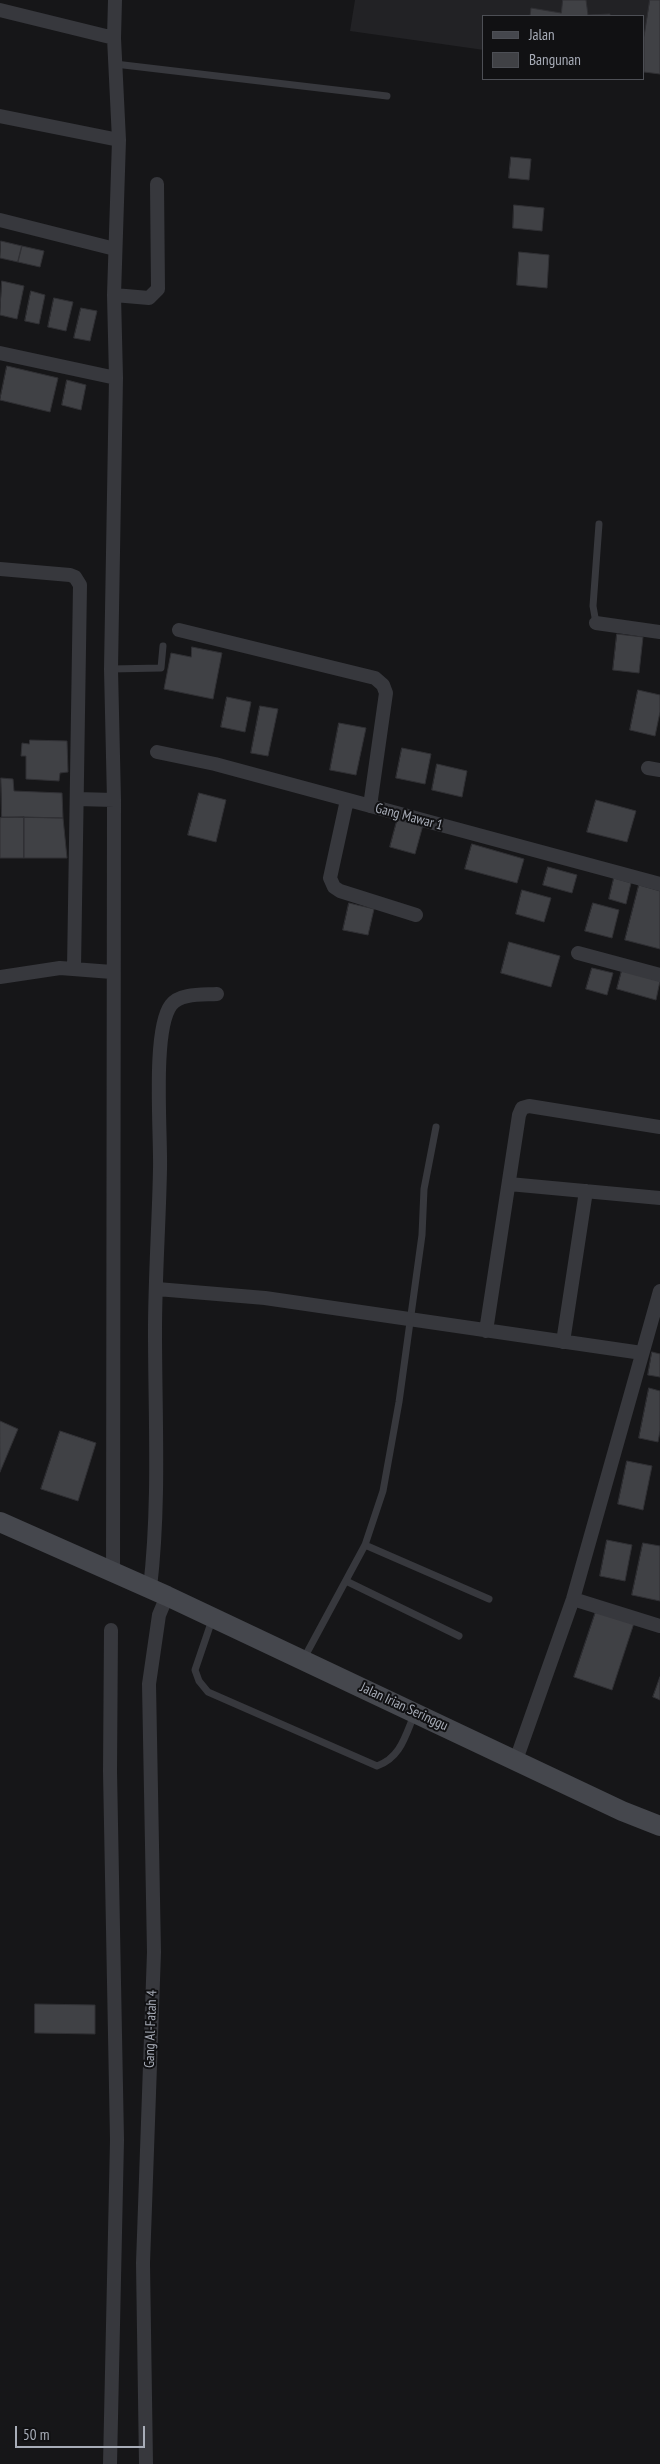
<!DOCTYPE html>
<html>
<head>
<meta charset="utf-8">
<style>
  body { margin:0 }
  #map { position:relative; width:660px; height:2464px; overflow:hidden; background:#161618; font-family:"PT Sans Narrow",sans-serif }
  canvas { display:block }
  .legend { position:absolute; left:482px; top:15px; width:162px; height:65px; box-sizing:border-box; background:#111113; border:1px solid #4d4f55; margin:0; padding:6px 9px; list-style:none; font-size:15px; color:#a8adb8 }
  .legend li { display:flex; align-items:center; gap:10px; height:25px }
  .legend b { width:25px; border:1px solid #4d4f55 }
  .scale { position:absolute; left:15px; top:2426px; width:130px; height:22px; box-sizing:border-box; border:2px solid #a8adb8; border-top:0; padding-left:6px; font-size:15px; line-height:18px; white-space:nowrap; color:#a8adb8; -webkit-text-stroke:4px #111113; paint-order:stroke }
</style>
</head>
<body>
<div id="map">
<canvas width="660" height="2464"></canvas>
<ul class="legend">
<li><b style="height:6px;background:#45474d"></b>Jalan</li>
<li><b style="height:14px;background:#404145"></b>Bangunan</li>
</ul>
<div class="scale">50 m</div>
</div>
<script>
const ctx = document.querySelector('canvas').getContext('2d');
ctx.lineJoin = 'round';
function paint(path, color) {
  ctx.fillStyle = color;
  ctx.fill(path, 'evenodd');
}
function stroke(path, color, width, dash) {
  ctx.strokeStyle = color;
  ctx.lineWidth = width;
  ctx.lineCap = dash ? 'butt' : 'round';
  ctx.setLineDash(dash || []);
  ctx.stroke(path);
}
function write(font, color, halo, rows, align = 'center') {
  ctx.font = font + ' "PT Sans Narrow",sans-serif';
  ctx.lineWidth = 4;
  ctx.setLineDash([]);
  ctx.textBaseline = 'middle';
  ctx.strokeStyle = halo;
  ctx.fillStyle = color;
  for (const [text, x, y, turn = 0] of rows) {
    ctx.save();
    ctx.translate(x, y);
    ctx.rotate((+turn || 0) * Math.PI / 180);
    ctx.textAlign = isNaN(turn) ? turn : align;
    if (halo) ctx.strokeText(text, 0, 0);
    ctx.fillText(text, 0, 0);
    ctx.restore();
  }
}
paint(new Path2D(`
  M355,0H660V74L644,72V16H484V50L350,31Z`), '#222225');
const building = new Path2D(`
  M563,0H586L588,15L610,14V16H530L531,8L561,13Z
  M650,0H660V74L644,72V37Z
  M511,157L531,159L529,180L509,178Z
  M514,205L544,208L542,231L513,228Z
  M1,241L22,246L18,262L0,258Z
  M22,246L44,251L40,267L18,262Z
  M519,252L549,255L547,288L517,285Z
  M2,281L24,286L17,319L0,315Z
  M31,291L45,295L39,324L25,321Z
  M54,298L73,302L66,331L48,327Z
  M81,308L97,311L90,341L74,338Z
  M7,366L58,378L50,412L0,400Z
  M67,380L86,385L81,410L62,405Z
  M617,634L643,637L639,673L613,670Z
  M192,647L222,653L213,699L164,689L171,653L191,657Z
  M638,690L660,695V712L655,736L630,730Z
  M227,697L251,702L245,732L221,727Z
  M260,706L278,709L268,756L251,753Z
  M339,723L366,728L356,775L330,770Z
  M30,740L67,741L68,772L60,773L59,781L26,779V756H21L22,743L29,744Z
  M402,748L431,754L425,784L396,778Z
  M437,764L467,771L462,797L432,790Z
  M1,778L13,779L14,791L62,793L63,818L2,817Z
  M199,793L226,800L216,842L188,835Z
  M596,800L636,811L627,842L587,832Z
  M24,817V858H0V818Z
  M24,817L63,818L67,858H24Z
  M398,817L423,825L415,854L390,847Z
  M472,844L524,859L517,883L465,869Z
  M548,867L577,875L572,893L543,885Z
  M614,878L631,883L626,904L609,899Z
  M639,885L660,891V949L625,940Z
  M522,890L551,898L544,922L516,914Z
  M349,903L374,909L368,935L343,930Z
  M593,903L619,910L612,938L585,931Z
  M509,942L560,956L551,987L501,973Z
  M592,968L613,973L607,995L586,989Z
  M622,970L660,981L656,1000L617,989Z
  M652,1352L660,1354V1377L648,1375Z
  M649,1388L660,1391V1431L658,1442L639,1438Z
  M0,1421L18,1429L0,1472Z
  M60,1431L96,1443L78,1501L41,1489Z
  M627,1461L652,1466L643,1510L618,1504Z
  M607,1540L632,1545L625,1581L600,1576Z
  M643,1543L660,1546V1601L632,1595Z
  M596,1611L634,1623L612,1690L574,1677Z
  M660,1677V1700L653,1697Z
  M35,2004L95,2005V2034L35,2033Z`);
paint(building, '#404145');
stroke(building, '#303034', 1);
stroke(new Path2D(`
  M115,64L387,96
  M596,623L593,606L599,524
  M111,669L161,668L163,646
  M365,1545L489,1599
  M346,1581L459,1636
  M212,1620L195,1670L199,1681L208,1692L377,1766C400,1758 405,1737 414,1715
  M303,1660L365,1545L383,1491L399,1402L422,1235L424,1189L436,1127`), '#37383d', 7);
stroke(new Path2D(`
  M0,10L114,38
  M0,116L119,140
  M0,220L115,249
  M114,295L149,298L158,289L157,184
  M0,353L116,378
  M0,569L70,575L75,577L80,585L74,969
  M596,623L660,632
  M179,630L375,678L383,685L386,693L370,806
  M157,752L215,764L660,884
  M648,768L660,770
  M77,799L114,800
  M347,800L330,878L334,887L340,891L416,915
  M578,953L660,975
  M0,977L60,968L112,972
  M509,1184L660,1198
  M157,1289L265,1298L642,1353
  M486,1331L519,1115L522,1108L529,1106L660,1127
  M563,1342L586,1191
  M113,1572L114,800L111,669L116,378L114,295L119,140L114,38L115,0
  M150,1588C160,1503 155,1417 155,1331C155,1277 159,1223 160,1169C161,1134 152,1030 171,1005C180,993 203,995 217,994
  M573,1599L660,1626
  M516,1760L573,1599L660,1291
  M110,2464L117,2140L110,1771L111,1630
  M146,2464L143,2263L154,1952L149,1684L159,1615L167,1596`), '#37383d', 14);
stroke(new Path2D(`
  M0,1522L167,1596L622,1811L660,1826`), '#45474d', 20);
write('14px', '#a8adb8', '#111113', [
  ["Gang Mawar 1",409,817,15],
  ["Jalan Irian Seringgu",404,1707,25],
  ["Gang Al-Fatah 4",151,2029,-88]
]);
</script>
</body>
</html>
